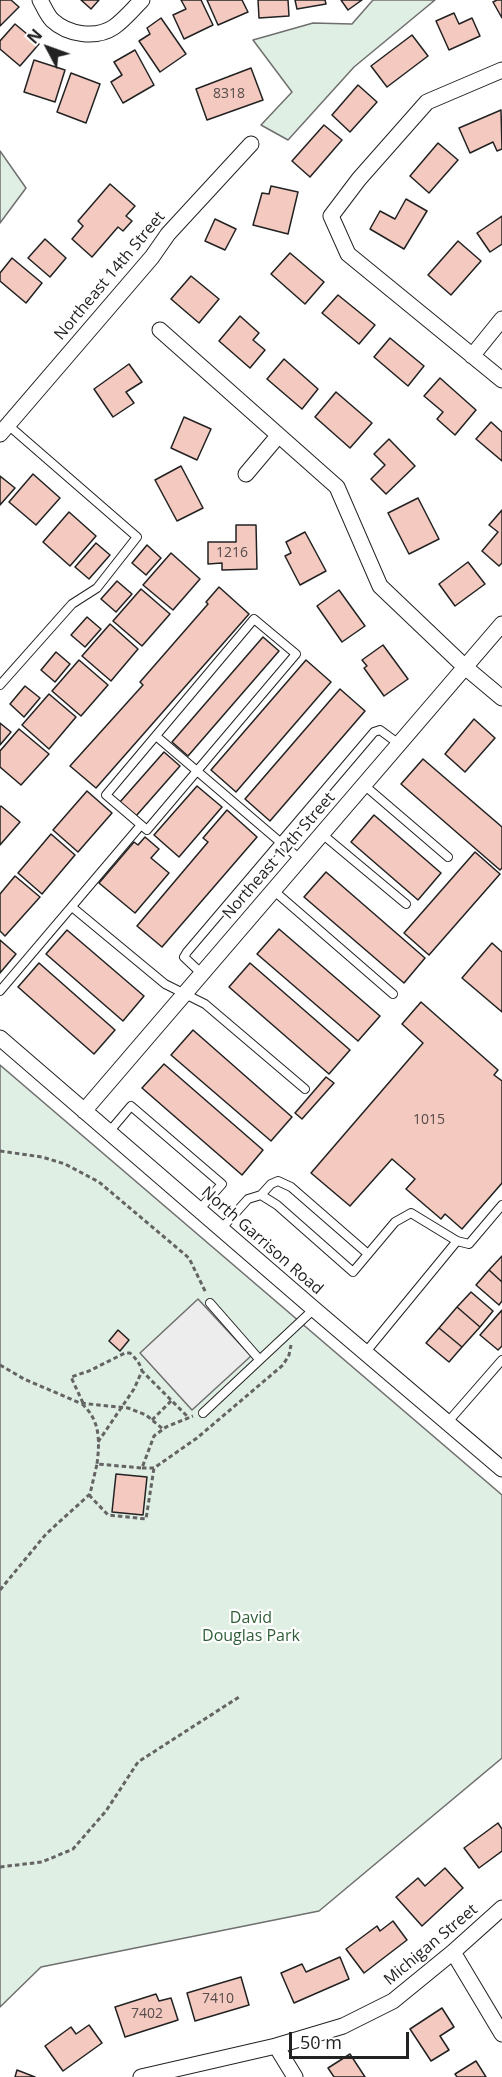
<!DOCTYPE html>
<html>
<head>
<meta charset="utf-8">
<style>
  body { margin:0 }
  #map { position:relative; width:502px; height:2077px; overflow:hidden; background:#fff; font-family:"Open Sans",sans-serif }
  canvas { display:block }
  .north { position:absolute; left:18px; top:18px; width:60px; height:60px; -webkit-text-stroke:4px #fff; paint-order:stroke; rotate:311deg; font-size:16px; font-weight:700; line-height:24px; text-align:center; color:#222 }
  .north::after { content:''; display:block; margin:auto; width:21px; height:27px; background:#222; clip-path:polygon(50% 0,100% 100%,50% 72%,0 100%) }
  .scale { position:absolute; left:289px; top:2032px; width:120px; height:27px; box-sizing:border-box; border:3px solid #222; border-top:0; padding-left:8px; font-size:18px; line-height:21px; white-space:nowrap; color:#222; -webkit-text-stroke:4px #fff; paint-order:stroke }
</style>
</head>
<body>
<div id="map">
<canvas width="502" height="2077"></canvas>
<div class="north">N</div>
<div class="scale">50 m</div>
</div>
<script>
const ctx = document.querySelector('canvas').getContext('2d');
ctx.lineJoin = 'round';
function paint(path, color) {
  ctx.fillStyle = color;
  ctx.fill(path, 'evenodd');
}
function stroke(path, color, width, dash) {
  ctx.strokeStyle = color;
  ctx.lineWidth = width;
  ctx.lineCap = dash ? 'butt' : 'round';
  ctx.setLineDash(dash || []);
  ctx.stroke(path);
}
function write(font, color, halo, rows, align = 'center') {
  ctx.font = font + ' "Open Sans",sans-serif';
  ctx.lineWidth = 4.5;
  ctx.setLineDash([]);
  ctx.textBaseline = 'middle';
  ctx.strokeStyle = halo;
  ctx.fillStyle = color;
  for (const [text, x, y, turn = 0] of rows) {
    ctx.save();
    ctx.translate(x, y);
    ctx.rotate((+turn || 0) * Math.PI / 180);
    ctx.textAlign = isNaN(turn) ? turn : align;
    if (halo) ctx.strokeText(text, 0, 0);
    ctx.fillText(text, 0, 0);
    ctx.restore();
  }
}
const green = new Path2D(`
  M373,0H435L354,67L288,140L261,125L292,92L253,40L313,23L352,24Z
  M0,151L26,188L0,223Z
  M0,1065L502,1495V1758L319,1911L41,1967L0,2007Z`);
paint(green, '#e0efe3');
stroke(green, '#6f6f6f', 1.5);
const parking = new Path2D(`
  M198,1299L251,1356L192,1410L140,1353Z`);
paint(parking, '#ededed');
stroke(parking, '#6f6f6f', 1.5);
const building = new Path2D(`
  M0,0H11L19,7L0,26Z
  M81,0H99L91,9Z
  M181,0H201L213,25L184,39L173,15L186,9Z
  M207,0H242L248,12L218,25Z
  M258,0H288L289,16L259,18Z
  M295,0H325L326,4L297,9Z
  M341,0H362L348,10Z
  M497,0H502V18L493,2Z
  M454,13L459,24L472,18L480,36L449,50L436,21Z
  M161,18L186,54L160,72L139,41L150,34L147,28Z
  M15,24L39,44L20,66L0,49V41Z
  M412,35L428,56L387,87L371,66Z
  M135,50L154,85L123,103L111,82L122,75L114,62Z
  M34,60L65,70L55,102L24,92Z
  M251,68L263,100L207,120L196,89Z
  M71,73L100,84L86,123L57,112Z
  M358,85L377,102L350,132L332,115Z
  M501,110L502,149L497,151L493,142L470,153L459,128Z
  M324,125L342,140L310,177L292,161Z
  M438,143L458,160L429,193L410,176Z
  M110,184L135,206L126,216L132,221L123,231L118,227L92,257L72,239L83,226L78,221Z
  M271,186L298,192L288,234L253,225L262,193L269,194Z
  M406,199L427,211L404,249L370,229L380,211L395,219Z
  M502,216V244L490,252L477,233Z
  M215,219L236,229L225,250L205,241Z
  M45,239L66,258L50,277L28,258Z
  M458,241L481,261L451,295L428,275Z
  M290,253L324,282L305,304L271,274Z
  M12,258L42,283L26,303L0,281V273Z
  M191,276L219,299L199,323L171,299Z
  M338,295L375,325L359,344L322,313Z
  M240,316L259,333L253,340L265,350L250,368L219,341Z
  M390,338L424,366L408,386L374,357Z
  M284,359L318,389L302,409L267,379Z
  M129,364L142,382L126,392L134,403L113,417L94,389Z
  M440,378L476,410L455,435L437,419L443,412L424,396Z
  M336,392L372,423L350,448L315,417Z
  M184,417L211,429L197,460L171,448Z
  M491,422L502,432V461L476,439Z
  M389,439L415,466L386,494L371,479L385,465L374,454Z
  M181,466L203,508L177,521L155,480Z
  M33,474L60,498L36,525L9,502Z
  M0,476L15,488L0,505Z
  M418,498L439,539L409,554L388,513Z
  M502,510V563L499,566L482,551L498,532L489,525Z
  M69,512L96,536L70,566L43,542Z
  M236,525H256L257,569L222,570V563L208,564V542H236Z
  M305,532L326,571L300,585L285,556L291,553L286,542Z
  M96,543L110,555L89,579L75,567Z
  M147,545L161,558L146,575L132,563Z
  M171,553L200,579L173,610L143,585Z
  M468,562L485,584L455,606L439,584Z
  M117,581L132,594L116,612L101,599Z
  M219,587L249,614L96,788L70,766L143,685L140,682L208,604L206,602Z
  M141,589L170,614L142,646L113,621Z
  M339,590L365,626L342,642L317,606Z
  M87,617L101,629L85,647L71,635Z
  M110,624L138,649L111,681L82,656Z
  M263,637L279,651L188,756L172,742Z
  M383,645L408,679L384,696L364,668L367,666L362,660Z
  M56,652L70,664L55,682L41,670Z
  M79,660L108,685L81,716L52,691Z
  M306,660L331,682L236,792L211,770Z
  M25,686L40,698L24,717L10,704Z
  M340,689L365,711L270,821L245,799Z
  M49,694L76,717L49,749L22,725Z
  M474,719L495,738L465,772L445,754Z
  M0,723L11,732L0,745Z
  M19,729L49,754L21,785L0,767V751Z
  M164,752L180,766L136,816L120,802Z
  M423,759L502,827V868L500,870L401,784Z
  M197,786L222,807L179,857L154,835Z
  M87,791L112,813L78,852L53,830Z
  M1,806L20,822L0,845V807Z
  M227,810L257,837L162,947L137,926L208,842L203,838Z
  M374,815L441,873L418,900L351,842Z
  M51,834L75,855L42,894L18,873Z
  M145,837L159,849L151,858L169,873L135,913L99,883L134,842L138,845Z
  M475,852L500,874L429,955L404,933Z
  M326,872L425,958L404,983L304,897Z
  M15,876L40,897L5,936L0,931V894Z
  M279,929L380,1016L358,1041L257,954Z
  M67,930L144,996L123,1021L46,954Z
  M0,940L16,954L0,973Z
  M492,943L502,952V1012L462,978Z
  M39,963L115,1030L94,1054L18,987Z
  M250,963L350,1050L329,1074L229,987Z
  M421,1002L498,1070L494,1075L502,1081V1183L462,1229L445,1214L441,1219L406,1189L415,1179L392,1159L350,1206L311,1173L423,1043L402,1024Z
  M193,1030L292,1117L271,1141L171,1055Z
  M164,1064L263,1150L242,1175L142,1088Z
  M326,1077L334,1083L302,1119L295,1113Z
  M502,1256V1282L489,1270Z
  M489,1270L502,1282V1301L499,1305L476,1285Z
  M471,1292L493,1311L480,1327L457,1307Z
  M457,1307L480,1327L462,1347L439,1328Z
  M502,1310V1346L498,1350L480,1335Z
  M439,1328L462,1347L449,1362L426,1343Z
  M118,1330L129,1340L120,1351L109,1341Z
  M116,1474L147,1477L143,1515L112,1512Z
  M498,1823L502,1829V1851L479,1868L464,1848Z
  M445,1868L463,1888L422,1926L396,1897L418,1878L425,1886Z
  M393,1921L407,1940L364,1973L346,1949L377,1926L380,1931Z
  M340,1957L349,1979L294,2003L281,1973L302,1964L306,1972Z
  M241,1977L249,2005L195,2021L187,1993Z
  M156,1994L159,2001L171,1998L178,2020L125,2037L115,2007Z
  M442,2008L454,2027L440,2036L449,2050L431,2061L410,2029Z
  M89,2025L102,2043L63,2071L45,2046L71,2027L76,2034Z
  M350,2054L365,2077H334L328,2068Z
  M476,2061L486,2077H457L455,2074Z
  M17,2070L35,2077H15Z`);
paint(building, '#f3c9c0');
stroke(building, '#222', 1.5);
const service = new Path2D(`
  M254,619L296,654L147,830L106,795Z
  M0,685L72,604L97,588L137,537L8,425
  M156,736L300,859
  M364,785L448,857
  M322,834L406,904
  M273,890L393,994
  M72,907L165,984L205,1004L305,1089
  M202,974L184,957L187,952L374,732L380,730L399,744
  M0,991L141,825
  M109,1132L131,1106L222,1184L199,1210
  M261,1195L277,1205L353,1272L395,1222L411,1213L457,1241
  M221,1229L248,1199L261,1195L271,1184L278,1181L291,1187L368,1254
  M210,1303L259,1359
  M365,1353L457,1241L469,1244L502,1205
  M203,1413L314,1309
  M447,1423L502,1360`);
const minor = new Path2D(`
  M40,0C44,7 47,15 52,20C68,35 96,39 114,27C125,19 133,9 142,0
  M502,70L427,102L359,179L331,216L348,254L502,380
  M160,330L337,487L380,586L465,667L502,698
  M472,356L502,319
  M0,434L152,257L168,234L251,144
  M246,474L278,436
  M0,1038L314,1309L502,1469
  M84,1111L502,624
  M453,1952L502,2034
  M276,2046L295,2077
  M141,2077L276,2046L343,2026L393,2001L453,1952L502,1908`);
stroke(service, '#222', 10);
stroke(minor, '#222', 17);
stroke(new Path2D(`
  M0,1151L42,1157L65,1164L99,1182L189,1258L206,1293
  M0,1365L24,1379L80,1403L128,1408L146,1415L163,1429
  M83,1403L71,1377L89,1371L125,1353H130C136,1359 140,1363 142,1371
  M82,1404C100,1420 100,1440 97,1464
  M152,1420L172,1400
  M98,1442L134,1389L142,1371L189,1418
  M142,1468H154L197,1438L283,1365L289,1355L291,1345
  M89,1495L108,1515L146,1519L154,1468
  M0,1590L46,1534L90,1494L97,1464L142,1468L154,1436L166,1427L193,1416
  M0,1867L42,1862L73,1849L106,1811L138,1762L239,1697`), '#646464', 3, [4.5, 3]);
stroke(service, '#fff', 8);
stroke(minor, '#fff', 15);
write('14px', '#564c4a', null, [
  ["8318",229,94],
  ["1216",232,553],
  ["1015",429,1120],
  ["7410",218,1999],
  ["7402",147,2014]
]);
write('16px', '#222', '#fff', [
  ["Northeast 14th Street",110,276,-50],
  ["Northeast 12th Street",279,856,-49],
  ["North Garrison Road",262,1241,41],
  ["Michigan Street",431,1945,-40]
]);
write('16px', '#2f5e38', '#fff', [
  ["David",251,1618],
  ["Douglas Park",251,1636]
]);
</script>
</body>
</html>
